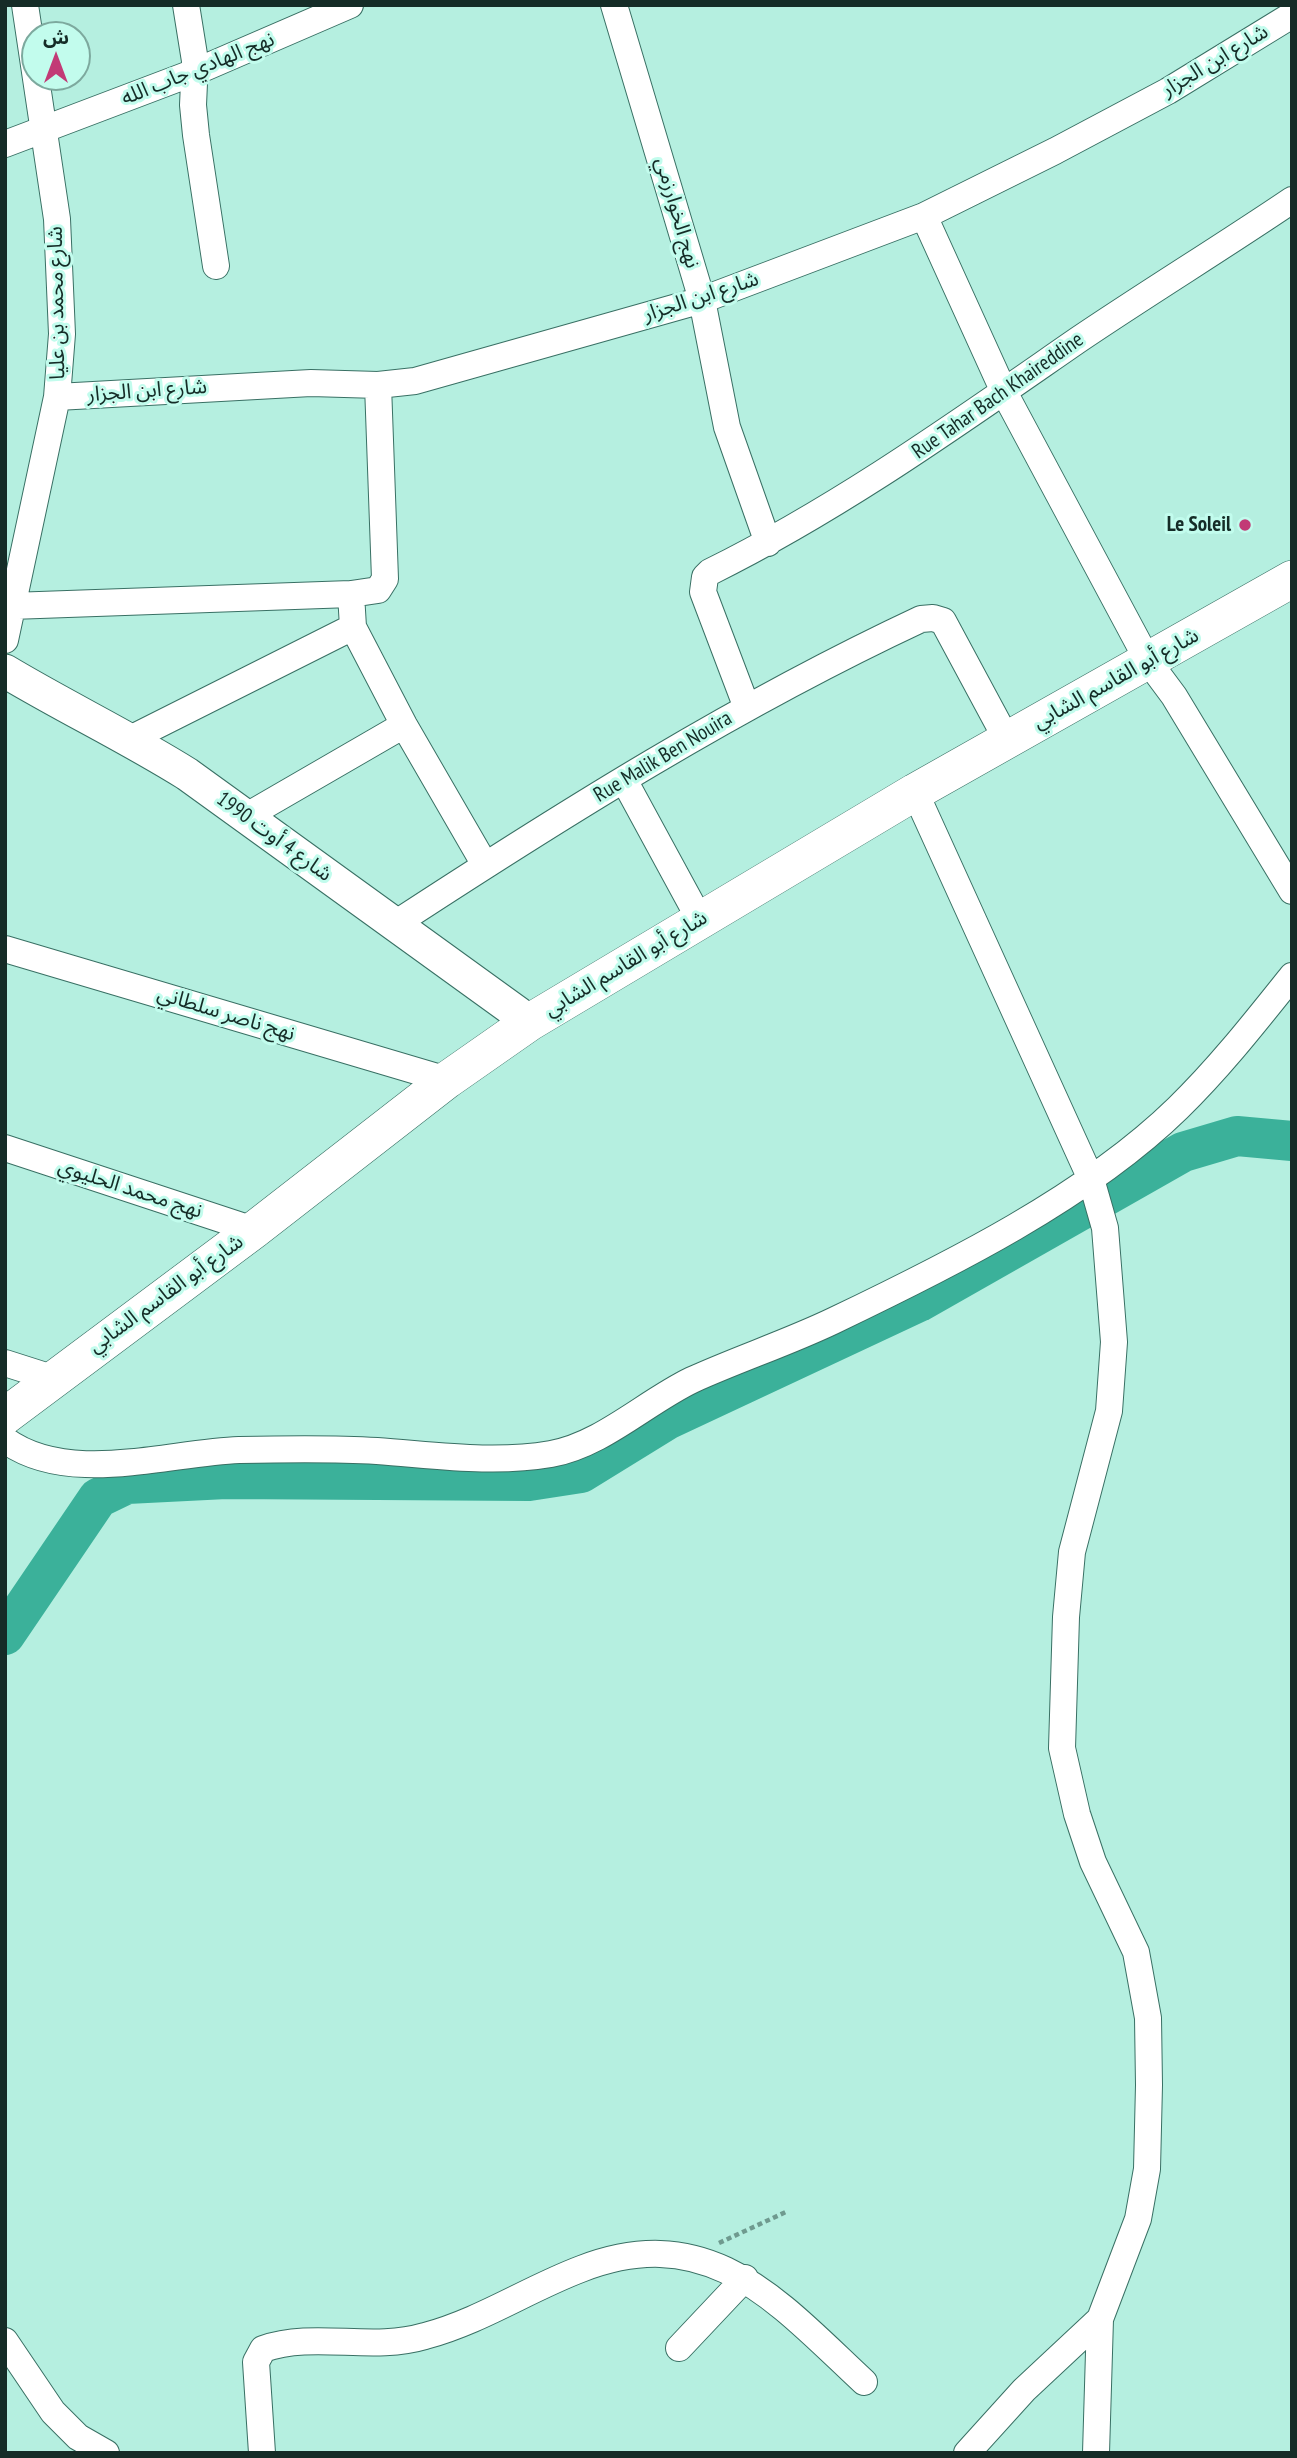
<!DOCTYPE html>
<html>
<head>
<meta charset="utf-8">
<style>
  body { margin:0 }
  #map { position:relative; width:1297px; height:2458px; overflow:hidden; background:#b5efe0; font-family:"PT Sans Narrow","Noto Sans Arabic",sans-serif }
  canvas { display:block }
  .frame { position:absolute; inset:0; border:7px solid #152c27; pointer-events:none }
  .north { position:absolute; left:21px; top:21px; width:70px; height:70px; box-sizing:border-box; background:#c2fced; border:2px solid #7da99e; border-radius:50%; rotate:0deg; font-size:19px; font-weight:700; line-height:28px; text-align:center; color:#152c27 }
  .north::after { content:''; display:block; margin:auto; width:24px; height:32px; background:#c23a76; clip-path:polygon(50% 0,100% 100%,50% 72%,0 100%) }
</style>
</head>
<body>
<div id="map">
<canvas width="1297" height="2458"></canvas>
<div class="frame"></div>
<div class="north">ش</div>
</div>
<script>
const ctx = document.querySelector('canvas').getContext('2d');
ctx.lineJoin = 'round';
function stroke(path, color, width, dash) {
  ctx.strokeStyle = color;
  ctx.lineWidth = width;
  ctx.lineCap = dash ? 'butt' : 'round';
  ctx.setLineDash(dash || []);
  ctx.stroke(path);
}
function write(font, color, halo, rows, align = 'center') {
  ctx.font = font + ' "PT Sans Narrow","Noto Sans Arabic",sans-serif';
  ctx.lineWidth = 6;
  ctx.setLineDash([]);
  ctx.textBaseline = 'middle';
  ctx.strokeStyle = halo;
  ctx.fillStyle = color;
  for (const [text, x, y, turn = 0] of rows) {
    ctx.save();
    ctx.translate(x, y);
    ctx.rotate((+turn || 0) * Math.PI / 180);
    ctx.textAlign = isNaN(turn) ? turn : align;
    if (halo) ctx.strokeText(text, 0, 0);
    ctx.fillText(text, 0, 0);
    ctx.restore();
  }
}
stroke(new Path2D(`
  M5,1635L98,1498L127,1484L226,1479L529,1481L581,1473L667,1420L919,1302L1183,1152L1237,1136L1292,1141`), '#3bb19a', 40);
const minor = new Path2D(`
  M186,5L195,61L193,105L196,135L216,266
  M614,5L702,300L727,427L768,543
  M5,144L195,72L350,5
  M924,216L1004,392L1148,661L1174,696L1292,891
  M57,397L311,383L378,385L415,381L702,300L924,216L1055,151L1168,91L1292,15
  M351,594L353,627L404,725L485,865
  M11,606L351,594L378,590L385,579L378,385
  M5,640L57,397L62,334L57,219L25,5
  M747,708L703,592L705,577L710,572C841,507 958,423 1078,340C1149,292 1221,248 1292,200
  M130,739L353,627
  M624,780L699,918
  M915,792L1091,1179L1105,1228L1114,1342L1109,1411L1072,1552L1066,1617L1062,1748L1077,1814L1093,1862L1136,1952L1148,2018L1149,2085L1147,2169L1138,2219L1100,2319L1096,2453
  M245,817L404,725
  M395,924C565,813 737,705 921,619L933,618L943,621L1007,740
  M5,949L447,1080
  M5,1148L254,1230
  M5,1363L52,1378
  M5,1440C68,1486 166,1453 239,1450C285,1449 330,1448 377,1451C435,1455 493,1464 551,1454C602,1445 646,1402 692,1380C738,1359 787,1343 833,1321C948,1266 1087,1197 1178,1108C1220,1067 1256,1021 1292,976
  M5,2341L53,2412L78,2437L106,2453
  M679,2348L745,2278
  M262,2453L256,2362L263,2349C315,2331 371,2352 425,2336C481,2321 528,2289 581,2269C710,2219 778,2302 864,2382
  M967,2453L1024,2390L1100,2319`);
const tertiary = new Path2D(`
  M5,671C65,707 128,737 187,774L530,1022`);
const secondary = new Path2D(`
  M5,1416L254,1230L447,1080L530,1022L915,792L1292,579`);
stroke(minor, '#397064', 28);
stroke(tertiary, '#397064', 35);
stroke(secondary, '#397064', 38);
stroke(new Path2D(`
  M719,2243L788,2211`), '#6f9a8f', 4.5, [5, 3.5]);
stroke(minor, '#fff', 26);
stroke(tertiary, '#fff', 33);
stroke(secondary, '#fff', 37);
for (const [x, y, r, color] of [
  [1245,525,7,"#c23a76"]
]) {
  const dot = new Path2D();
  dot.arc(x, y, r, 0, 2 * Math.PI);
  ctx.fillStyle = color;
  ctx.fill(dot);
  stroke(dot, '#c2fced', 2.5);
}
write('21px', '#152c27', '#c2fced', [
  ["شارع ابن الجزار",1215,61,-31],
  ["نهج الهادي جاب الله",198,69,-22],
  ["نهج الخوارزمي",677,213,74],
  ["شارع ابن الجزار",701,297,-18],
  ["شارع محمد بن عليا",57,303,-91],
  ["شارع ابن الجزار",147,391,-4],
  ["Rue Tahar Bach Khaireddine",998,396,-35],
  ["شارع أبو القاسم الشابي",1116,679,-29],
  ["Rue Malik Ben Nouira",663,757,-31],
  ["شارع 4 أوت 1990",274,837,36],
  ["شارع أبو القاسم الشابي",626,964,-31],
  ["نهج ناصر سلطاني",226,1014,17],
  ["نهج محمد الحليوي",130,1189,18],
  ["شارع أبو القاسم الشابي",166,1294,-36]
]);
write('bold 21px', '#152c27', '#c2fced', [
  ["Le Soleil",1231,525]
], 'right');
</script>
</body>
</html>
